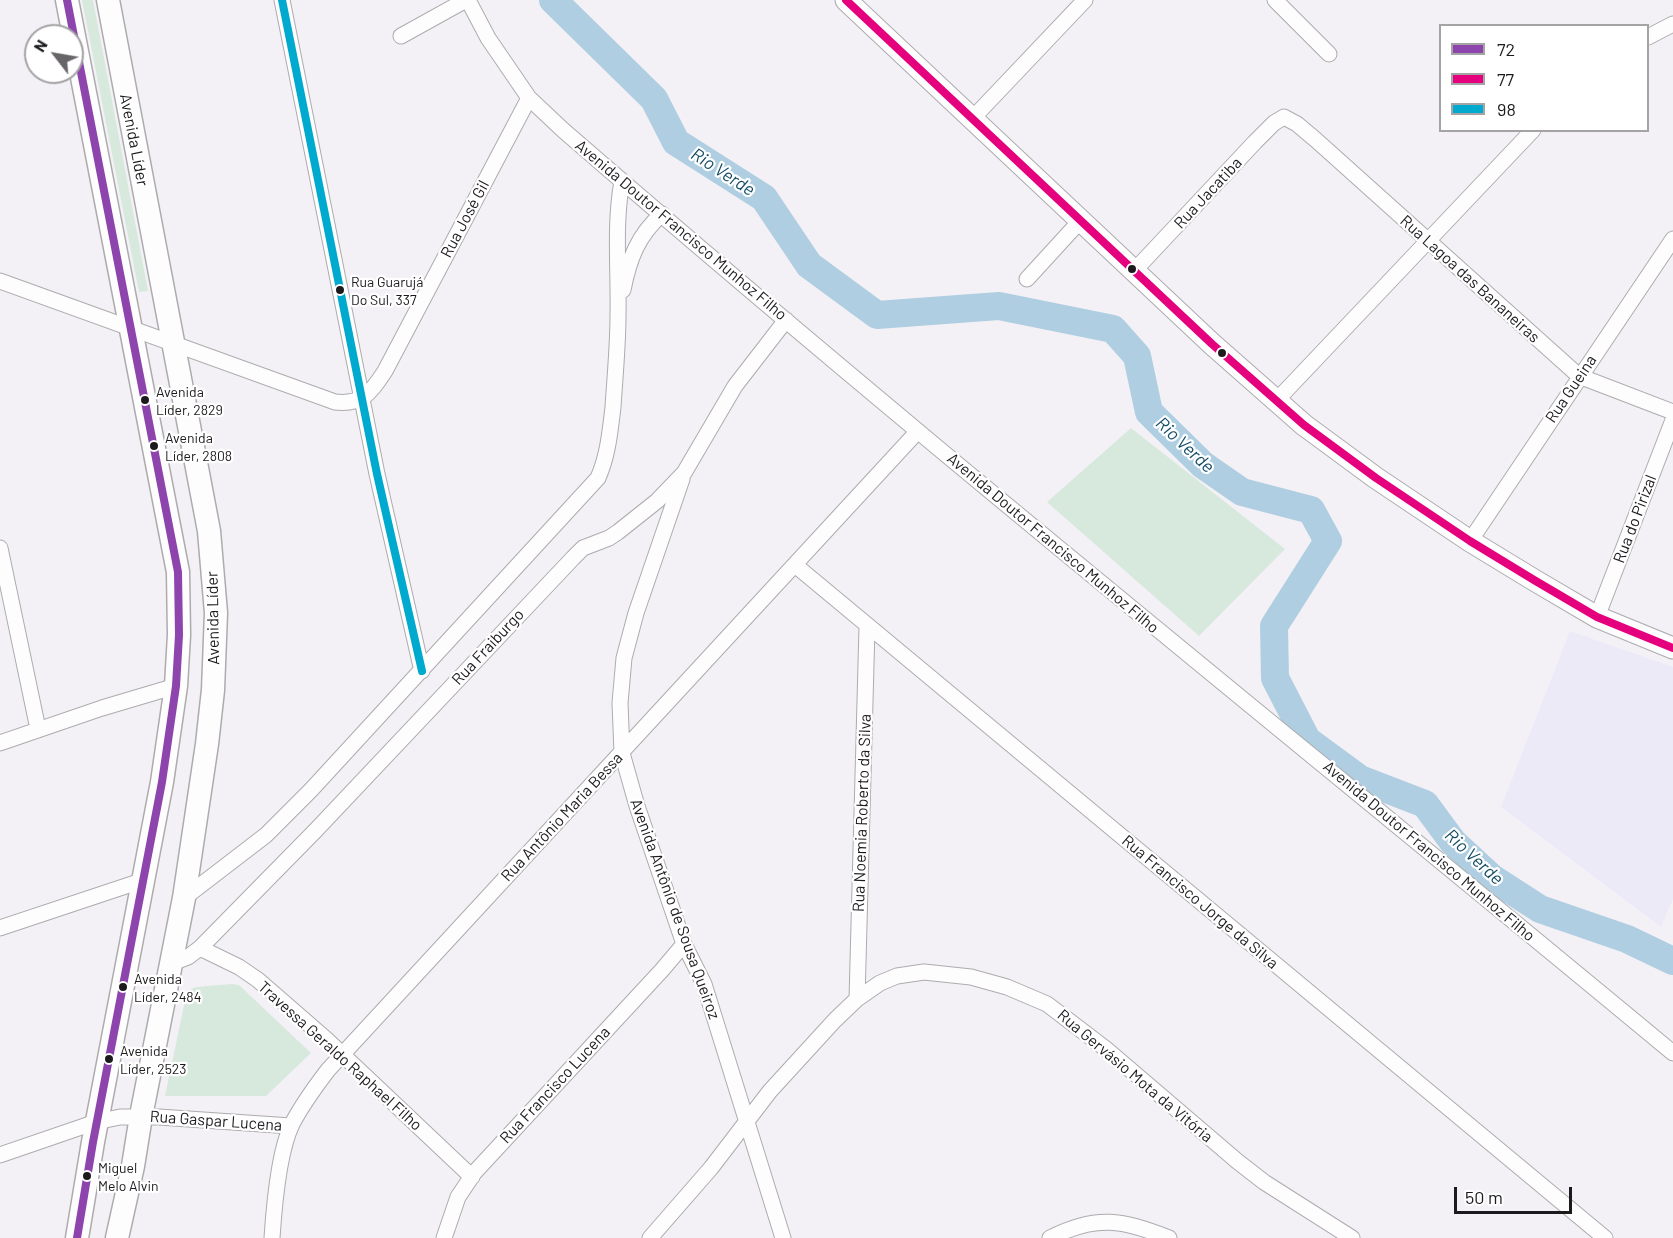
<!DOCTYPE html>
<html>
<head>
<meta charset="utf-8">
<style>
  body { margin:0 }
  #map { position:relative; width:1673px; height:1238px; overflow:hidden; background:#f4f1f6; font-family:Barlow,sans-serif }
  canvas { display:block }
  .legend { position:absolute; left:1439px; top:24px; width:210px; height:108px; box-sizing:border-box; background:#fff; border:2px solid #a4a3a5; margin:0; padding:8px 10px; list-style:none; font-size:18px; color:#1c1a1d }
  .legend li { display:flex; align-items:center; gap:12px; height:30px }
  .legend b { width:30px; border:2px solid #a4a3a5 }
  .north { position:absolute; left:24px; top:24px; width:60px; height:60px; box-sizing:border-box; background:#fff; border:2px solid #a4a3a5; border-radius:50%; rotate:301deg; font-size:16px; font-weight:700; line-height:24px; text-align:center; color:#1c1a1d }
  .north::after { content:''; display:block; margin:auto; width:21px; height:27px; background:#686569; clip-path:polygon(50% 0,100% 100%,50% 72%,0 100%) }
  .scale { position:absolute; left:1454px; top:1187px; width:118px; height:27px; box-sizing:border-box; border:3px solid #1c1a1d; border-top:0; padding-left:8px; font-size:18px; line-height:21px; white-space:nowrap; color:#1c1a1d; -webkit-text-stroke:4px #fff; paint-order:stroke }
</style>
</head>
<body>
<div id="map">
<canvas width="1673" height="1238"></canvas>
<ul class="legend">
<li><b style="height:8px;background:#8e44ad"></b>72</li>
<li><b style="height:8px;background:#e5007d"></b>77</li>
<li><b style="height:8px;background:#00a9ce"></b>98</li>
</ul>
<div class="north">N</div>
<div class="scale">50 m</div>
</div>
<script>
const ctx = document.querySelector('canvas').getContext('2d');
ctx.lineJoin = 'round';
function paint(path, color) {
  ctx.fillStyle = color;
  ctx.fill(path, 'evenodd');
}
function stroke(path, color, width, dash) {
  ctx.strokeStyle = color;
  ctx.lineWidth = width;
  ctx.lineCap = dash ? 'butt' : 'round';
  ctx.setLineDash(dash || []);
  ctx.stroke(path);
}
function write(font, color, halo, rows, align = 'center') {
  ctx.font = font + ' Barlow,sans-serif';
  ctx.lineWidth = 4.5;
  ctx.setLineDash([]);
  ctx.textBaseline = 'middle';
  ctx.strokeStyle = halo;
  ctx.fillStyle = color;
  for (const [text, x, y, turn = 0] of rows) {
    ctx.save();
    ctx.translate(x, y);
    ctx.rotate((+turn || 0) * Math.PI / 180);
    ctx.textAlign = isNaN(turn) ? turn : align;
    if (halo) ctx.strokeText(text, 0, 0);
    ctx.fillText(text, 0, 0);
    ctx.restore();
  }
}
paint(new Path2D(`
  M1570,631L1673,667V899L1661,927L1501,807Z`), '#edeaf8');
paint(new Path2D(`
  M82,0H93L148,291L139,292Z
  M1131,428L1285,549L1199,636L1047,502Z
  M232,984L239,985L311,1053L266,1096H165L187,991L196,987Z`), '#d7e9dd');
stroke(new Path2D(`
  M553,0L654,99L676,142L764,198L809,265L877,315L999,306L1113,329L1137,356L1149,412L1203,465L1242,492L1311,510L1328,541L1274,626L1275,678L1307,740L1360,779L1425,804L1453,842L1492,878L1540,909L1627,939L1673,961`), '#afcee1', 28);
const minor = new Path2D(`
  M282,0L377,474L422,671
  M468,0L488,38L529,98L563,130C927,446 1303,746 1673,1053
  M1275,0L1329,54
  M401,36L466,0
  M1648,37L1673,24
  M972,119L1085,0
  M1134,271L1255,142L1274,123L1284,117L1297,124L1316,140L1579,376L1673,412
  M1027,279L1081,220
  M0,281L335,402C362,405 371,393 385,371L529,98
  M623,290C629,259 638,235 662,214
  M1276,401L1533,130
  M682,479L636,613L624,658L620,703L622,753L637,806L684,944L704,984L783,1238
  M1470,541L1673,239
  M0,548L38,729
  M795,565L1605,1238
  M1597,617L1673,420
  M0,743L102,708L176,686
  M184,898L266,835L311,790L598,478C608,455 610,432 613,407C615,376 618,345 618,315C619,270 614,225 622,181
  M0,928L144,880
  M200,948L239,967L258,980L327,1040L472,1177
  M172,963L188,957L200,948L316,830L573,558L583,548L609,538L618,532L657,501L684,473L735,386L786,320
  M857,999L867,627
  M0,1155L96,1122L120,1117H159L291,1126
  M272,1238C274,1207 279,1151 292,1124C302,1105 315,1087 328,1070L918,431
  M444,1238L458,1197L474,1173L662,970L684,944
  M650,1238L711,1168L770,1091L835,1020L857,999L880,983L897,976L924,972L971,977L1007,987L1047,1004L1106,1049L1237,1161L1264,1182L1352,1238
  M1050,1238C1097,1214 1122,1220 1169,1238`);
const secondary = new Path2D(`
  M846,0L1212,344L1304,425L1376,478L1470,541L1534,580L1597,617L1673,648`);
const primary = new Path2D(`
  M67,0L178,572L179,635L176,686L162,782L93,1142L77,1238
  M108,0L209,531L216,613L213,690L207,744L184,898L141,1116L133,1166L117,1238`);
stroke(minor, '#adabae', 17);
stroke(secondary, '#adabae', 23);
stroke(primary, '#adabae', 25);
stroke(minor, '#fdfdfe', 15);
stroke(secondary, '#fdfdfe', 21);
stroke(primary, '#fdfdfe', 22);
stroke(new Path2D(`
  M67,0L178,572L179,635L176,686L162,782L93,1142L77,1238`), '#8e44ad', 8);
stroke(new Path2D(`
  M846,0L1212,344L1304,425L1376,478L1470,541L1534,580L1597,617L1673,648`), '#e5007d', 8);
stroke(new Path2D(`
  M282,0L377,474L422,671`), '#00a9ce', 8);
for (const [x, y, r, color] of [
  [1132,269,5,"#1c1a1d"],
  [340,290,5,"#1c1a1d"],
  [1222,353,5,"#1c1a1d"],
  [145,400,5,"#1c1a1d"],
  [154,446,5,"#1c1a1d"],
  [123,987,5,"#1c1a1d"],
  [109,1059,5,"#1c1a1d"],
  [87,1176,5,"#1c1a1d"]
]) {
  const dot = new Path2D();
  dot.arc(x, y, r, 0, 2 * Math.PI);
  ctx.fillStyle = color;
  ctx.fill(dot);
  stroke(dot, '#fff', 2);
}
write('14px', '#1c1a1d', '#fff', [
  ["Rua Guarujá",351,282],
  ["Do Sul, 337",351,300],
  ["Avenida",156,392],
  ["Líder, 2829",156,410],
  ["Avenida",165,438],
  ["Líder, 2808",165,456],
  ["Avenida",134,979],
  ["Líder, 2484",134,997],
  ["Avenida",120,1051],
  ["Líder, 2523",120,1069],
  ["Miguel",98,1168],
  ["Melo Alvin",98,1186]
], 'left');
write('16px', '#1c1a1d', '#fff', [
  ["Avenida Líder",134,140,79],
  ["Rua Jacatiba",1208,193,-47],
  ["Rua José Gil",465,219,-62],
  ["Avenida Doutor Francisco Munhoz Filho",681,230,40],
  ["Rua Lagoa das Bananeiras",1470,279,42],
  ["Rua Gueina",1571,389,-56],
  ["Rua do Pirizal",1635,519,-69],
  ["Avenida Doutor Francisco Munhoz Filho",1053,543,40],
  ["Avenida Líder",213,618,-91],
  ["Rua Fraiburgo",488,647,-47],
  ["Rua Noemia Roberto da Silva",862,813,-88],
  ["Rua Antônio Maria Bessa",562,817,-47],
  ["Avenida Doutor Francisco Munhoz Filho",1429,851,40],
  ["Rua Francisco Jorge da Silva",1200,902,40],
  ["Avenida Antônio de Sousa Queiroz",675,909,70],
  ["Travessa Geraldo Raphael Filho",340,1056,42],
  ["Rua Gervásio Mota da Vitória",1135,1076,40],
  ["Rua Francisco Lucena",555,1085,-47],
  ["Rua Gaspar Lucena",216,1121,4]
]);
write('italic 18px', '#144c66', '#fff', [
  ["Rio Verde",723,172,33],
  ["Rio Verde",1185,445,43],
  ["Rio Verde",1474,857,43]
]);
</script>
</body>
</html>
